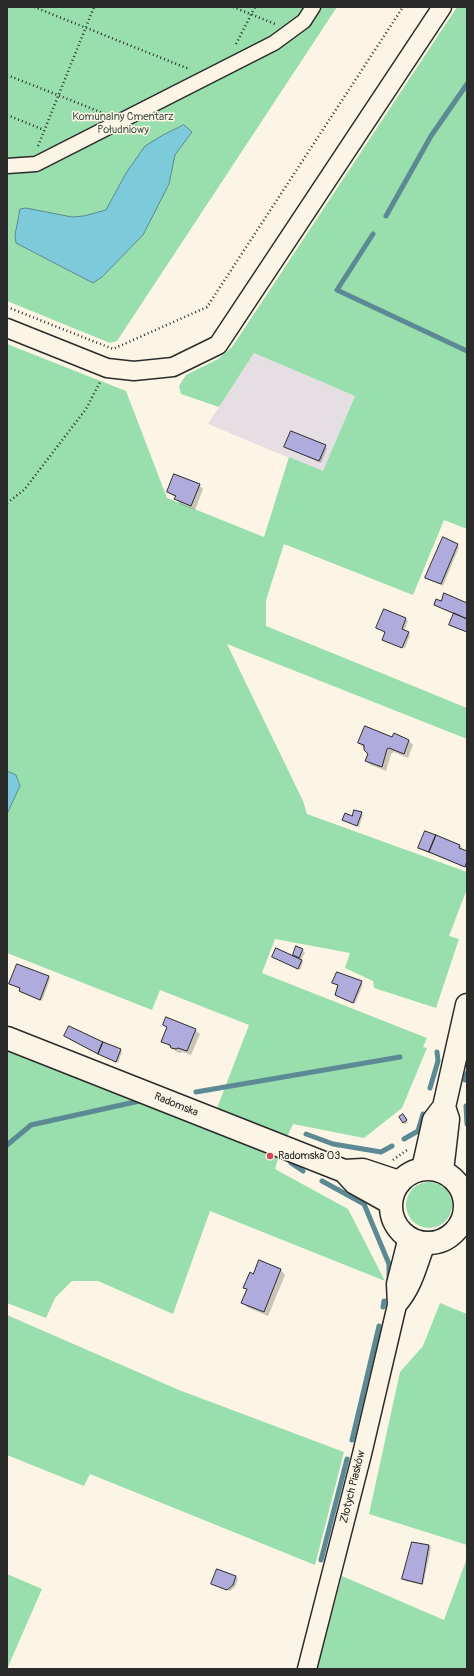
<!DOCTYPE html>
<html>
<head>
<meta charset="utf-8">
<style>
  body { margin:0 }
  #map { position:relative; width:474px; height:1676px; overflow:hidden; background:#fcf5e5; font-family:Pangolin,sans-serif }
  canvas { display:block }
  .frame { position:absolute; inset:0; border:8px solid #2b2b2b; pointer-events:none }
</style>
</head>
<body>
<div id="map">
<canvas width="474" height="1676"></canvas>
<div class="frame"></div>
</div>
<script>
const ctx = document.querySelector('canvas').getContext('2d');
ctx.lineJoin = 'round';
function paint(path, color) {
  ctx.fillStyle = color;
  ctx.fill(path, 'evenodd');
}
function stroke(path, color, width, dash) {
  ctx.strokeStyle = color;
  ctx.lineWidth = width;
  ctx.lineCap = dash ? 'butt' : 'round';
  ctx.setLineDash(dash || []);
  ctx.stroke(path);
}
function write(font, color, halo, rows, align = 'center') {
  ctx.font = font + ' Pangolin,sans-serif';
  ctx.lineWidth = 3;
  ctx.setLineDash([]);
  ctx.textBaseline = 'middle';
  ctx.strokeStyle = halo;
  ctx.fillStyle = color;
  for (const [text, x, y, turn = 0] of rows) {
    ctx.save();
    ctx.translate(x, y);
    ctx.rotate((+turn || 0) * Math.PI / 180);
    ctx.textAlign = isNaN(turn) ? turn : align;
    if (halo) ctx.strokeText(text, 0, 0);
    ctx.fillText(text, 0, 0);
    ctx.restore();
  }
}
paint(new Path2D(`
  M254,353L355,396L323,472L208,424Z`), '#e5dfe3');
paint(new Path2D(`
  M7,7H337L117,341L110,343L7,301Z
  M457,7H467V529L444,520L413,595L284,544L266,600V626L467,708V739L227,644L303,801L307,814L467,872V889L449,936L459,939L436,1008L374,988L373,981L345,968L350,953L275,939L262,973L427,1038L423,1047L427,1048L402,1108L364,1138L293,1124L287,1137L217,1108L249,1025L160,990L152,1010L7,953V814L20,786L16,775L7,771V344L126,391L167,498L264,537L289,457L323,471L355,396L254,353L219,407L181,394L179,386L186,375L218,359L232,347Z
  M7,1051C98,1085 188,1123 279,1156L275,1169L348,1209L385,1281L210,1211L173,1314L98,1281H72L55,1298L46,1318L7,1303Z
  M406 1205a23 23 0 1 1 46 0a23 23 0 1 1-46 0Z
  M440,1303L467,1314V1545L369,1514L400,1372L423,1346Z
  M7,1315L179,1390L344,1452L315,1565L90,1474L84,1486L7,1455Z
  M467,1558V1669H317L342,1576L444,1620Z
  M7,1574L42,1589L7,1669Z`), '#98dfad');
const water = new Path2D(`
  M184,125L192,132L175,155L169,184L143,235L102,277L93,283L16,243L15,235L20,209L26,208L72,217L84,216L106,210L126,173L145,146L163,135Z
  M7,771L16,775L20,786L7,814Z`);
paint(water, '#7ccada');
stroke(water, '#5c8a94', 1);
paint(new Path2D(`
  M291,432L327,448L321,463L286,447Z
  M199,485L203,489L195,510L180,504L176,499V498L168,492Z
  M457,545L459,547L443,586L428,579L426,577Z
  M467,604V632L450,625L454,614L435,605Z
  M406,619L408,621L404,631L410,635L405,648L384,641L386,632L378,628Z
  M394,735L409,741L413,745L408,758L394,752L391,754L386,771L371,765L366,761L369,754L359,743L393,739Z
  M361,813L363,815L359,827L344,820Z
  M426,832L460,846L462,848L461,850L467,852V868L421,850L419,848Z
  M297,948L305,952L301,960L303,962L300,970L273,957H293Z
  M48,977L50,979L42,1001L22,993L20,991L21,989L10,984Z
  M361,982L363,984L355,1004L336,995L339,986L333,983Z
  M164,1025L195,1030L200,1034L191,1055L183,1052L180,1053L177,1052L163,1041L168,1028Z
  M68,1038L120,1050L122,1052L118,1063Z
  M405,1118L408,1123L405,1124L403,1122Z
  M260,1261L281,1270L285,1275L268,1316L247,1307L242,1302L248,1290L245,1287L254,1275Z
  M413,1543L429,1546L431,1548L423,1585L405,1581L404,1579Z
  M236,1577L238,1579L235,1587L230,1591L212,1584Z`), '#0003');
stroke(new Path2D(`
  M386,216L431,136L467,84
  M373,234L337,290L467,351
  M465,1080L467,1073
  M430,1088L438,1061L437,1052
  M196,1092L400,1057
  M466,1106L467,1124
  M306,1134L333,1144L381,1152L392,1146
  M404,1139L418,1131L423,1114
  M7,1145L31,1125L144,1100
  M291,1163L303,1171
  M322,1181L364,1204L389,1264V1279
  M383,1307L384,1301
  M352,1440L379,1326
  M321,1560L347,1459`), '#5c8a94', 5);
const building = new Path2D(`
  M291,431L326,445L319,461L284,447Z
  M174,474L200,484L191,506L174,499L176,496L167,492Z
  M443,537L458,544L441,584L425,578Z
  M444,593L467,603V619L434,605L436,599L441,601Z
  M384,609L406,618L402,629L409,632L402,648L382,640L385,632L376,628Z
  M454,613L467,619V632L449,625Z
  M365,726L392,737L394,733L409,740L404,754L389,748L387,749L382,767L365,761L368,754L364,750V745L358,743Z
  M354,810L362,812L357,826L342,820L345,813L352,816Z
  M425,831L436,835L429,852L418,848Z
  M436,835L460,845L459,848L467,851V861L465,867L429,852Z
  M296,946L303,949L299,958L293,955Z
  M276,948L302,960L298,969L272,957Z
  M17,964L49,976L40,1000L19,991L20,988L9,984Z
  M337,972L362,981L353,1003L335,995L338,985L332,983Z
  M166,1017L196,1029L187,1051L178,1048L176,1049L171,1048L170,1045L161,1042L167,1027L163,1025Z
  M69,1026L103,1042L98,1054L64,1036Z
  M103,1042L121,1049L116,1062L98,1054Z
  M403,1114L407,1120L403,1123L399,1117Z
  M259,1260L281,1269L264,1312L241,1303L247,1289L243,1288L250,1272L253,1274Z
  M412,1542L429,1545L422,1584L402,1579Z
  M217,1569L236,1576L233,1585L227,1590L211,1584Z`);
paint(building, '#afacdd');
stroke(building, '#2b2b2b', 1);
const pedestrian = new Path2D(`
  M7,166L36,164L274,43L304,21L313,7`);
const minor = new Path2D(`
  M7,328L107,368L134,371L173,367L218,345L442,7
  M397,1305C413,1288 418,1264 426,1243
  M307,1669L362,1454L397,1305L396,1284L408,1237`);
const tertiary = new Path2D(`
  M7,1038L344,1171L363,1170L399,1182
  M423,1169L434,1120L444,1107L467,1005
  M391 1206a37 37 0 1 1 74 0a37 37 0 1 1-74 0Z
  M344,1171L355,1183L391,1203
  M442,1171L448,1119L444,1107`);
stroke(pedestrian, '#2b2b2b', 17);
stroke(minor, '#2b2b2b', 21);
stroke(tertiary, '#2b2b2b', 25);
stroke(new Path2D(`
  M34,7L189,69
  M233,7L275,24
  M236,44L255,7
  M7,75L103,113
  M7,115L44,130
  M38,146L94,7
  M7,307L113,349L207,307L403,7
  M7,503L24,490L47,460L86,409L100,382
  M393,1160L407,1150`), '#2b2b2b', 2.5, [1, 3]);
stroke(pedestrian, '#fcf5e5', 14);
stroke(minor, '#fcf5e5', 18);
stroke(tertiary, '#fcf5e5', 22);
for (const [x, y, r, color] of [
  [270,1156,4,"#d1495b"]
]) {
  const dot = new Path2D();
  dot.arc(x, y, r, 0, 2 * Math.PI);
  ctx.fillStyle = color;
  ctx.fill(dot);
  stroke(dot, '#fcf5e5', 1.5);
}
write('11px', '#46584c', '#fcf5e5', [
  ["Komunalny Cmentarz",123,117],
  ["Południowy",123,130]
]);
write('11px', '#2b2b2b', '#fcf5e5', [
  ["Radomska",176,1105,22],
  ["Złotych Piasków",353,1487,-76]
]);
write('11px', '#2b2b2b', '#fcf5e5', [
  ["Radomska 03",278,1156]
], 'left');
</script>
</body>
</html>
